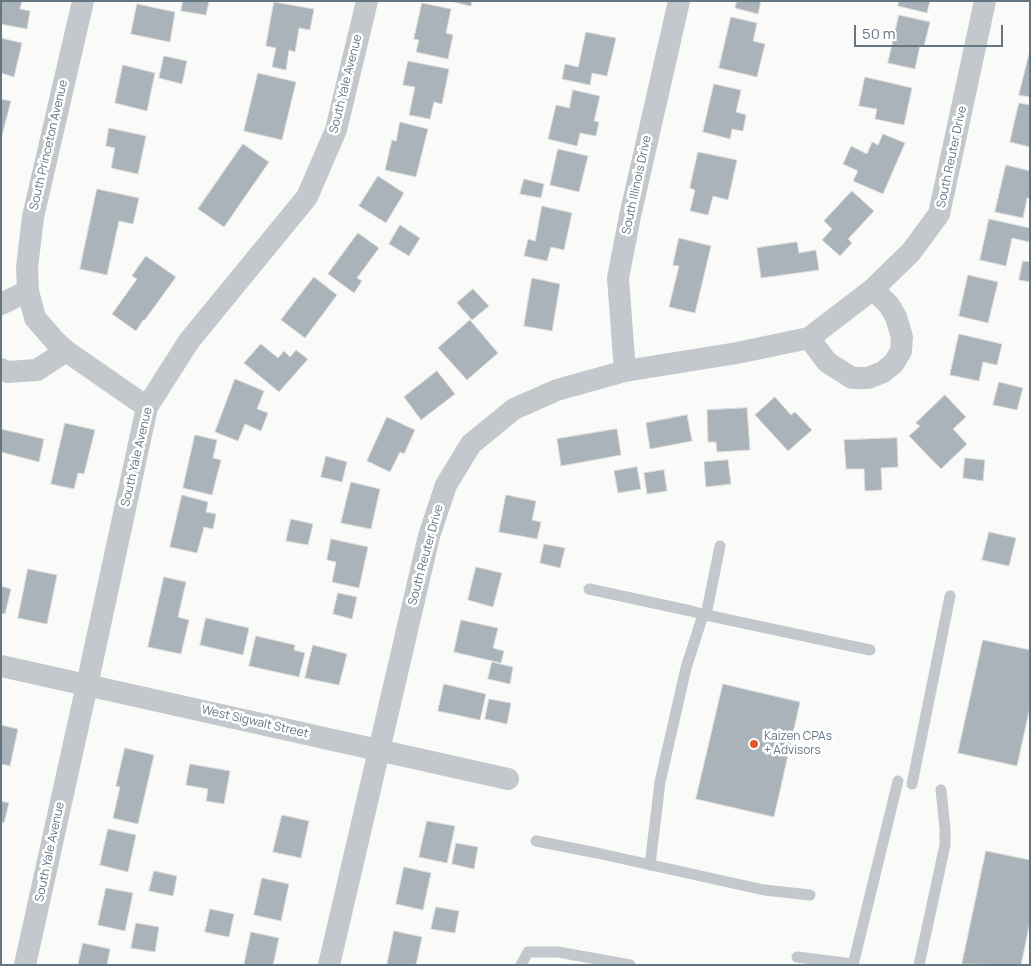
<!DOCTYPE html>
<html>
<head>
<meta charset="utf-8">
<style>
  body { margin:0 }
  #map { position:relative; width:1031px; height:966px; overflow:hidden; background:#fafaf8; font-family:Manrope,sans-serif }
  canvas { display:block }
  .frame { position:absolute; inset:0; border:2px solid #657683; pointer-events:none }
  .scale { position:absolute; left:854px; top:25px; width:149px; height:22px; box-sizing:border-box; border:2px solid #657683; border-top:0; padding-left:6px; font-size:15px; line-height:18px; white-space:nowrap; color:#657683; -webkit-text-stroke:4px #fff; paint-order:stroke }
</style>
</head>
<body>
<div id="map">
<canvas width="1031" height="966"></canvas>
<div class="frame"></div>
<div class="scale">50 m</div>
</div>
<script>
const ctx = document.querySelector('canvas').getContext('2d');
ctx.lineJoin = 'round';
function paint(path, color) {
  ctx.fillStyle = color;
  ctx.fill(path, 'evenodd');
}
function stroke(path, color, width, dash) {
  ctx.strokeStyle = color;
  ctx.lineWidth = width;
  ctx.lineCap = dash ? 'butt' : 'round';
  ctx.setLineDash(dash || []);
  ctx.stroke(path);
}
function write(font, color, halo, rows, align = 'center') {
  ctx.font = font + ' Manrope,sans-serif';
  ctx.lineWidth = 5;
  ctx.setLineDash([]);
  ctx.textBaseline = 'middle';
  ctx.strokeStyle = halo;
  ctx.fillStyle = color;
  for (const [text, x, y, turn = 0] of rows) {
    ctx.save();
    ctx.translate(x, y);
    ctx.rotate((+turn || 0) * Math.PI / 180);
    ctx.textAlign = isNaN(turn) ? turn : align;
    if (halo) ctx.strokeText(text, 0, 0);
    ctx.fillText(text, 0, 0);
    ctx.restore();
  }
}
const building = new Path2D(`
  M1,1H22L20,9L30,11L27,29L1,24Z
  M183,1H209L206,15L181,11Z
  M450,1H472L471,6Z
  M737,1H761L758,14L735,8Z
  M899,1H930L927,13L898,6Z
  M274,2L314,9L310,30L299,28L295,52L289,50L286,70L272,67L276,48L266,46Z
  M422,3L451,9L446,33L453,35L448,59L416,52L419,40L414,39Z
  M137,4L175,12L170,42L131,34Z
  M899,15L930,22L924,46L920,45L915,69L888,63Z
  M731,17L757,23L753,41L765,44L757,77L719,68Z
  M586,32L616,38L607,76L592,73L590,85L562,79L565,64L578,67Z
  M1,38L22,43L14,77L1,73Z
  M1030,50V97L1019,95Z
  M164,56L187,61L182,84L159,78Z
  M408,61L449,69L442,104L434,102L430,119L409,115L415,87L403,85Z
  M123,65L155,73L147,111L115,103Z
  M258,73L296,82L282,140L244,131Z
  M865,77L912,88L904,125L875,119L877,109L859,106Z
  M714,84L741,90L736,112L746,115L743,131L732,129L730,139L703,132Z
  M573,90L600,96L594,121L599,122L596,136L580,133L577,146L548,139L556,105L569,108Z
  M1,99L11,101L1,139Z
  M1019,103L1030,105V147L1010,142Z
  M400,122L428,129L416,177L385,170L392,140L396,141Z
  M109,128L146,136L138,174L111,168L115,148L106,146Z
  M883,134L905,143L883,194L853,181L858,171L843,164L851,146L867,154L872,142L878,145Z
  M243,144L269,162L224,227L198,209Z
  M558,149L588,156L579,192L550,185Z
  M698,152L737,160L728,200L713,196L708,215L690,211L695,190L690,188Z
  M1006,165L1030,171V198H1027L1023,218L995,212Z
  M378,176L404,193L386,223L359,206Z
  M524,179L544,184L541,198L520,194Z
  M97,189L139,198L133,224L119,221L107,275L80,269Z
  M852,191L874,211L848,239L852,243L840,256L822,240L832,229L824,221Z
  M542,206L572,213L564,250L551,247L547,261L524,256L528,239L535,241Z
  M989,219L1030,228L1029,242L1012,238L1006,266L980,260Z
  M400,225L420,238L409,256L389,244Z
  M358,233L379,248L357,278L362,281L354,293L328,274Z
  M679,238L711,246L695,313L669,307L679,266L673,265Z
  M797,242L799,253L816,250L819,270L761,278L757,248Z
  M146,256L176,277L144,321L143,320L136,331L112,314L137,279L132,276Z
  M1023,261L1030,262V282L1019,280Z
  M968,275L998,282L988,323L959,316Z
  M314,277L337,295L305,338L281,320Z
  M532,278L560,284L552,331L524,326Z
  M473,289L489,306L472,320L457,303Z
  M470,320L498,353L467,380L438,348Z
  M959,334L1002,344L997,365L983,362L979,381L950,375Z
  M261,344L278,358L284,351L290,357L296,350L308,359L279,392L244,363Z
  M437,371L455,394L421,420L404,397Z
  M235,379L264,391L257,409L268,413L261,431L245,424L238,441L215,432Z
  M999,382L1023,388L1017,410L993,405Z
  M945,395L966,417L953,429L967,444L941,469L909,436L920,426L916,423Z
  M775,397L791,415L795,412L812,430L788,451L755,415Z
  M747,408L750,450L717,452L716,442H708L707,410Z
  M687,415L692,441L650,449L646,423Z
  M387,417L415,430L404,454L400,452L390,472L367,461Z
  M65,423L95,430L84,474L78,473L74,489L51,484Z
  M1,429L44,439L39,462L1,452Z
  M617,429L621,455L561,466L557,439Z
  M195,435L217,440L213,458L221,460L212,495L183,488Z
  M897,438L898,467L881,468L882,490L865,491L864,469H846L844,440Z
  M326,456L347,462L342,482L321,477Z
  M965,458L985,460L983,481L963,478Z
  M728,460L731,484L706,487L704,462Z
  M637,467L641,489L618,493L614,471Z
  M664,470L667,491L647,494L644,473Z
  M351,482L380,489L371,529L341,523Z
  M182,495L208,502L206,512L216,514L213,529L204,527L197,553L170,547Z
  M506,495L536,501L532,520L541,522L537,539L499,532Z
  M291,519L313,524L308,545L286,541Z
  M989,532L1016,538L1009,566L982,560Z
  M331,539L368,547L359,588L332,582L336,562L327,560Z
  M544,544L565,548L560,568L540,563Z
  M476,567L502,573L493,607L468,600Z
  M28,569L57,575L47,624L18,618Z
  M164,577L186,582L178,617L189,620L181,654L148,647Z
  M1,586L11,589L5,614L1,613Z
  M338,593L357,597L352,619L333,614Z
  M206,618L249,628L243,655L200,645Z
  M461,620L498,628L493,648L504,651L501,663L454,652Z
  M256,636L295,645L294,650L305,653L299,677L249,666Z
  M983,640L1030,650V707L1017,766L958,753Z
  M313,645L347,654L339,685L305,678Z
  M492,662L513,667L510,684L488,679Z
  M444,684L486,694L480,720L438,711Z
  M723,684L800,702L774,817L696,799Z
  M489,699L511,703L507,724L485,719Z
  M1,725L18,729L10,766L1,764Z
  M125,748L154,755L138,824L113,818L120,787L116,786Z
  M190,764L230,771L224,804L206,801L208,789L186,785Z
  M1,801L9,803L4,823L1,822Z
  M282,815L309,821L301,858L273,852Z
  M427,821L455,826L447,863L419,857Z
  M108,829L136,835L128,872L100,865Z
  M456,843L478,847L474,869L452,864Z
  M986,851L1030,860V922L1021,965L962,964Z
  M404,867L431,873L423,910L396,904Z
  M154,871L177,876L173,896L149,891Z
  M262,878L289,884L281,921L254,915Z
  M106,888L133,893L125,931L98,925Z
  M436,907L459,911L455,933L431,929Z
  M210,909L234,914L229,937L205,932Z
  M136,923L159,927L155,952L131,948Z
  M394,931L422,937L416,965H387Z
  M251,932L279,938L273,965H244Z
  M83,943L110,949L107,965H78Z`);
paint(building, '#aab3b9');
stroke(building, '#dcdcda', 1);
stroke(new Path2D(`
  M589,589L691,611L706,615L870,650
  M706,615L720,546
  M912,784L950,596
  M536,841L597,853L764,890L810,895
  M650,865L660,782L686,668L703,615
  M797,957L853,964
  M521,965L528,952H558L630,965
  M853,965L898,781
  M919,965L945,845V829L941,790`), '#c3c8cc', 11);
stroke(new Path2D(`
  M83,1L33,217L27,268L28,291L35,318L55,341L66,351L147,407
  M1,304L28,291
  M809,338L827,362L852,378H868L883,372L894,363L901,351L902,337L896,317L889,305L873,289
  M1,369L7,372L37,370L66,351
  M625,371L618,278L630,216L679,1
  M1,666L508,779
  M25,965L87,685L147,407L189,341L307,197L336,130L367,1
  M329,965L429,536L446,485L471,444L514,409L557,390L625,371L737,353L809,338L873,289L911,252L939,214L985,1`), '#c3c8cc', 22);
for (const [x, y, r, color] of [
  [754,744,5,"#e4572e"]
]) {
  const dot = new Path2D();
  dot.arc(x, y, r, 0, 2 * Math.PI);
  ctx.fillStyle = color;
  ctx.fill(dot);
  stroke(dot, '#fff', 2);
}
write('12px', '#657683', '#fff', [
  ["South Yale Avenue",346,84,-76],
  ["South Princeton Avenue",49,145,-77],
  ["South Reuter Drive",952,157,-78],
  ["South Illinois Drive",637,185,-78],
  ["South Yale Avenue",137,457,-77],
  ["South Reuter Drive",426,555,-75],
  ["West Sigwalt Street",255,722,13],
  ["South Yale Avenue",50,852,-78]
]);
write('12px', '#657683', '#fff', [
  ["Kaizen CPAs",764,737],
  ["+ Advisors",764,751]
], 'left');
</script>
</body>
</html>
